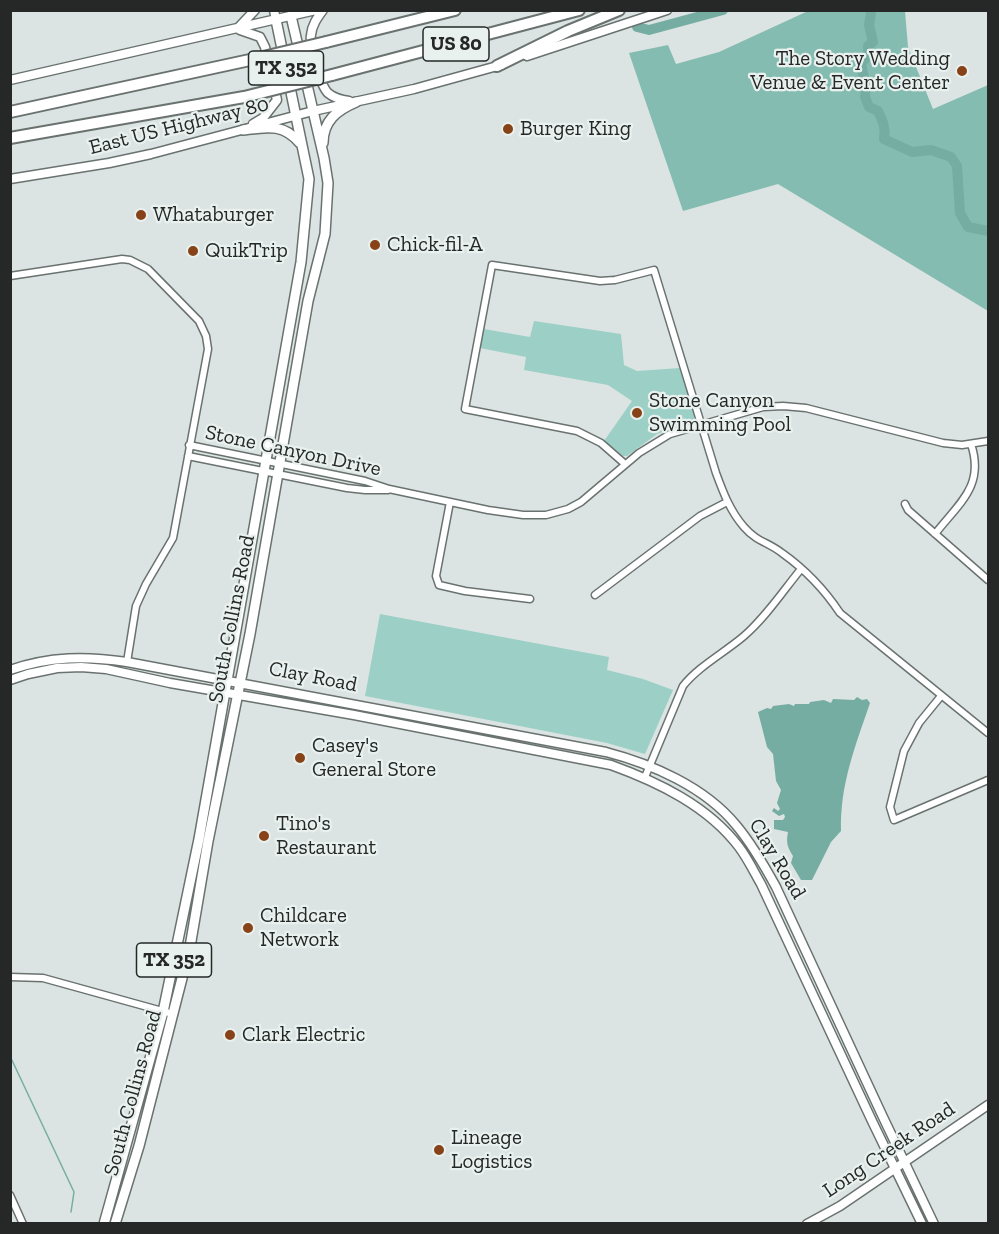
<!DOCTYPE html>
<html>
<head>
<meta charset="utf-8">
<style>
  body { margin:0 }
  #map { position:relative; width:999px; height:1234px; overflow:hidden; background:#dbe4e2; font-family:"Zilla Slab",serif }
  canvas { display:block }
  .frame { position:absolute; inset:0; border:12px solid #252827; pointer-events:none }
</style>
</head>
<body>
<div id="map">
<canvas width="999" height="1234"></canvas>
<div class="frame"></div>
</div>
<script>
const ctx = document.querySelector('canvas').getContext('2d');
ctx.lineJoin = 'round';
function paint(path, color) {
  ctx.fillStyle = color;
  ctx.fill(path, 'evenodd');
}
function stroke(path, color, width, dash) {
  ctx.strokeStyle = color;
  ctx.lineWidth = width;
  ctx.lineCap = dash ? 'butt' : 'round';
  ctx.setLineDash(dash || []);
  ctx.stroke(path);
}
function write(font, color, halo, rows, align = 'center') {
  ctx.font = font + ' "Zilla Slab",serif';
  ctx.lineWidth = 4.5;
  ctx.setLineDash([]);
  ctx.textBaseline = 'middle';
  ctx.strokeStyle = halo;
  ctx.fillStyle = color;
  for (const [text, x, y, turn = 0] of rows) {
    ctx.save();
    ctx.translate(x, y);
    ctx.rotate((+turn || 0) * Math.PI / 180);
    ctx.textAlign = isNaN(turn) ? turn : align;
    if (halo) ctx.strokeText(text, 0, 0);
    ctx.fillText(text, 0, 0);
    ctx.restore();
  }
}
paint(new Path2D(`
  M534,321L621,334L624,365L637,371L680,368L694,415V420L657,434L627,456H623L604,441L632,401L608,385L524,370L526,357L480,348L484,329L530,337Z
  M380,614L609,657L607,670L643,679L673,690L645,754L607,743L365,696Z`), '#9cd0c6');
paint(new Path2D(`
  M808,11H905L908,47L933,109L988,85V311L778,184L683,211L629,53L668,45L676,64L719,52Z`), '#85bcb1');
paint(new Path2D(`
  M857,697L862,700L867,699L870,703C855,747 840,784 841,831L831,842L812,880H801L791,863L793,856C787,847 786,842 788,832L774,829V820H783L785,817L784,814L779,816L772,811L774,808L778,811L780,809L777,803L781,790L776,781L773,754L767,747L758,712L767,708L771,709L773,706L789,704L794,706L795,704H809L810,702L824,700L831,703L833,699L854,700Z`), '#76ada2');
stroke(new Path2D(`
  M10,1056L74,1192L71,1212`), '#76ada2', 1.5);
stroke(new Path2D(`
  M870,10L871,13L869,25L873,42L868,46V55L861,64L866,87L865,97L869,107L878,111C883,121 886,129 884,139L912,152L931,150L951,157L957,166L960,213L968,227L988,231
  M637,27L649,30L723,10`), '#76ada2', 10);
const street = new Path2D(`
  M10,276L122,259L130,260L148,269L199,321L206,336L208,349L173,538L146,584L136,606L127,662
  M189,445L365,481L389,489L488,510L523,515H546L568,509L581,502L639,453L670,434L763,407L783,406L806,408L943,443L962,445L988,441
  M188,456L347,488L365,490H388
  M625,464L601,443L577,431L465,409L492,265L600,281L615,280L654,270L716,473C723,492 730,511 744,527C757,542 768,542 782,553C806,570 824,589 840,613L988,733
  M450,502L436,576L439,585L465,591L530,599
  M905,504L908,510L988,580
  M935,534C959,503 985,486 971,444
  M595,595L700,516L727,502
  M941,696L919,723L904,751L890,807L894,820L988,780
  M645,777L683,686C699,666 724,653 744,636C766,617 783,591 801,569
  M10,977L43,978L173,1014
  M10,1195L23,1224`);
const secondary = new Path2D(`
  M274,10L276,20
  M323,10C317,18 312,25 311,35C309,45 320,85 328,93C334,98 341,100 349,101
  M239,27L255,10
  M240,30L260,37L265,47L277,100L263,118L253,124
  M527,56L667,10
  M10,80L316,10
  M10,179L109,163L151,154L313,111L414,89L501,65
  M10,670C50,656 86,656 127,662L606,752C652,764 705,787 736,825C752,844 764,865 776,887L882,1115L934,1224
  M10,680L28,674L57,668L81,667L106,669L170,683L354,715L611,765C658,782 708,806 739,847C748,859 754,872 761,884L872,1121L922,1224
  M807,1224L840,1206L988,1105`);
const primary = new Path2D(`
  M243,130C267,127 283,123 300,143
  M323,143C323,121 337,110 356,102
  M104,1224L163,1012L199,839L301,262L309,179L276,20
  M115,1224L139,1146L190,947L208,841L250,634L308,301L325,234L328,183L324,158L291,16`);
const highway = new Path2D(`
  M326,42L455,10
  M497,66L568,31L619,10
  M332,75L579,10
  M10,112L259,58
  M10,138L244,97`);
stroke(street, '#6a7270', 9);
stroke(secondary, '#6a7270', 11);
stroke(primary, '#6a7270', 12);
stroke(highway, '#6a7270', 14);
stroke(street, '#fff', 6);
stroke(secondary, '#fff', 8);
stroke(primary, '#fff', 9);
stroke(highway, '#fff', 10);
const highwayBridge = new Path2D(`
  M259,58L326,42
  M244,97L332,75`);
stroke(highwayBridge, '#6a7270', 14, []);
stroke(highwayBridge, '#fff', 10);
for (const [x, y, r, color] of [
  [962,71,6,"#874218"],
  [508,129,6,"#874218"],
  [141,215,6,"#874218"],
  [375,245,6,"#874218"],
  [193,251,6,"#874218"],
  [637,413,6,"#874218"],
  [300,758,6,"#874218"],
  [264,836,6,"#874218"],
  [248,928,6,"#874218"],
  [230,1035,6,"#874218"],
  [439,1150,6,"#874218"]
]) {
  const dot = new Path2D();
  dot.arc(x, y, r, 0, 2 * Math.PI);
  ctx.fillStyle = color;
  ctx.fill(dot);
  stroke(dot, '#e9f1ef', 2);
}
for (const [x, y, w] of [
  [456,44,66],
  [286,68,75],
  [174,960,75]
]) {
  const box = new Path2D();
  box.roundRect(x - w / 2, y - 17, w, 34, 4.5);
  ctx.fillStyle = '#e9f1ef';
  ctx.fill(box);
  stroke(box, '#252827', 1.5);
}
write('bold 20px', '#252827', null, [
  ["US 80",456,44],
  ["TX 352",286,68],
  ["TX 352",174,960]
]);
write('21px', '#252827', '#e9f1ef', [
  ["The Story Wedding",950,59,"right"],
  ["Venue & Event Center",950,83,"right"],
  ["Burger King",520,129],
  ["Whataburger",153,215],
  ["Chick-fil-A",387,245],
  ["QuikTrip",205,251],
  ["Stone Canyon",649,401],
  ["Swimming Pool",649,425],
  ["Casey's",312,746],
  ["General Store",312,770],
  ["Tino's",276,824],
  ["Restaurant",276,848],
  ["Childcare",260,916],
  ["Network",260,940],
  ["Clark Electric",242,1035],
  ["Lineage",451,1138],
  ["Logistics",451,1162]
], 'left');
write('21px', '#252827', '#e9f1ef', [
  ["East US Highway 80",179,126,-14],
  ["Stone Canyon Drive",293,451,12],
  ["South Collins Road",232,619,-79],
  ["Clay Road",313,677,11],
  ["Clay Road",777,859,59],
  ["South Collins Road",133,1093,-75],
  ["Long Creek Road",889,1150,-34]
]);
</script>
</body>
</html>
